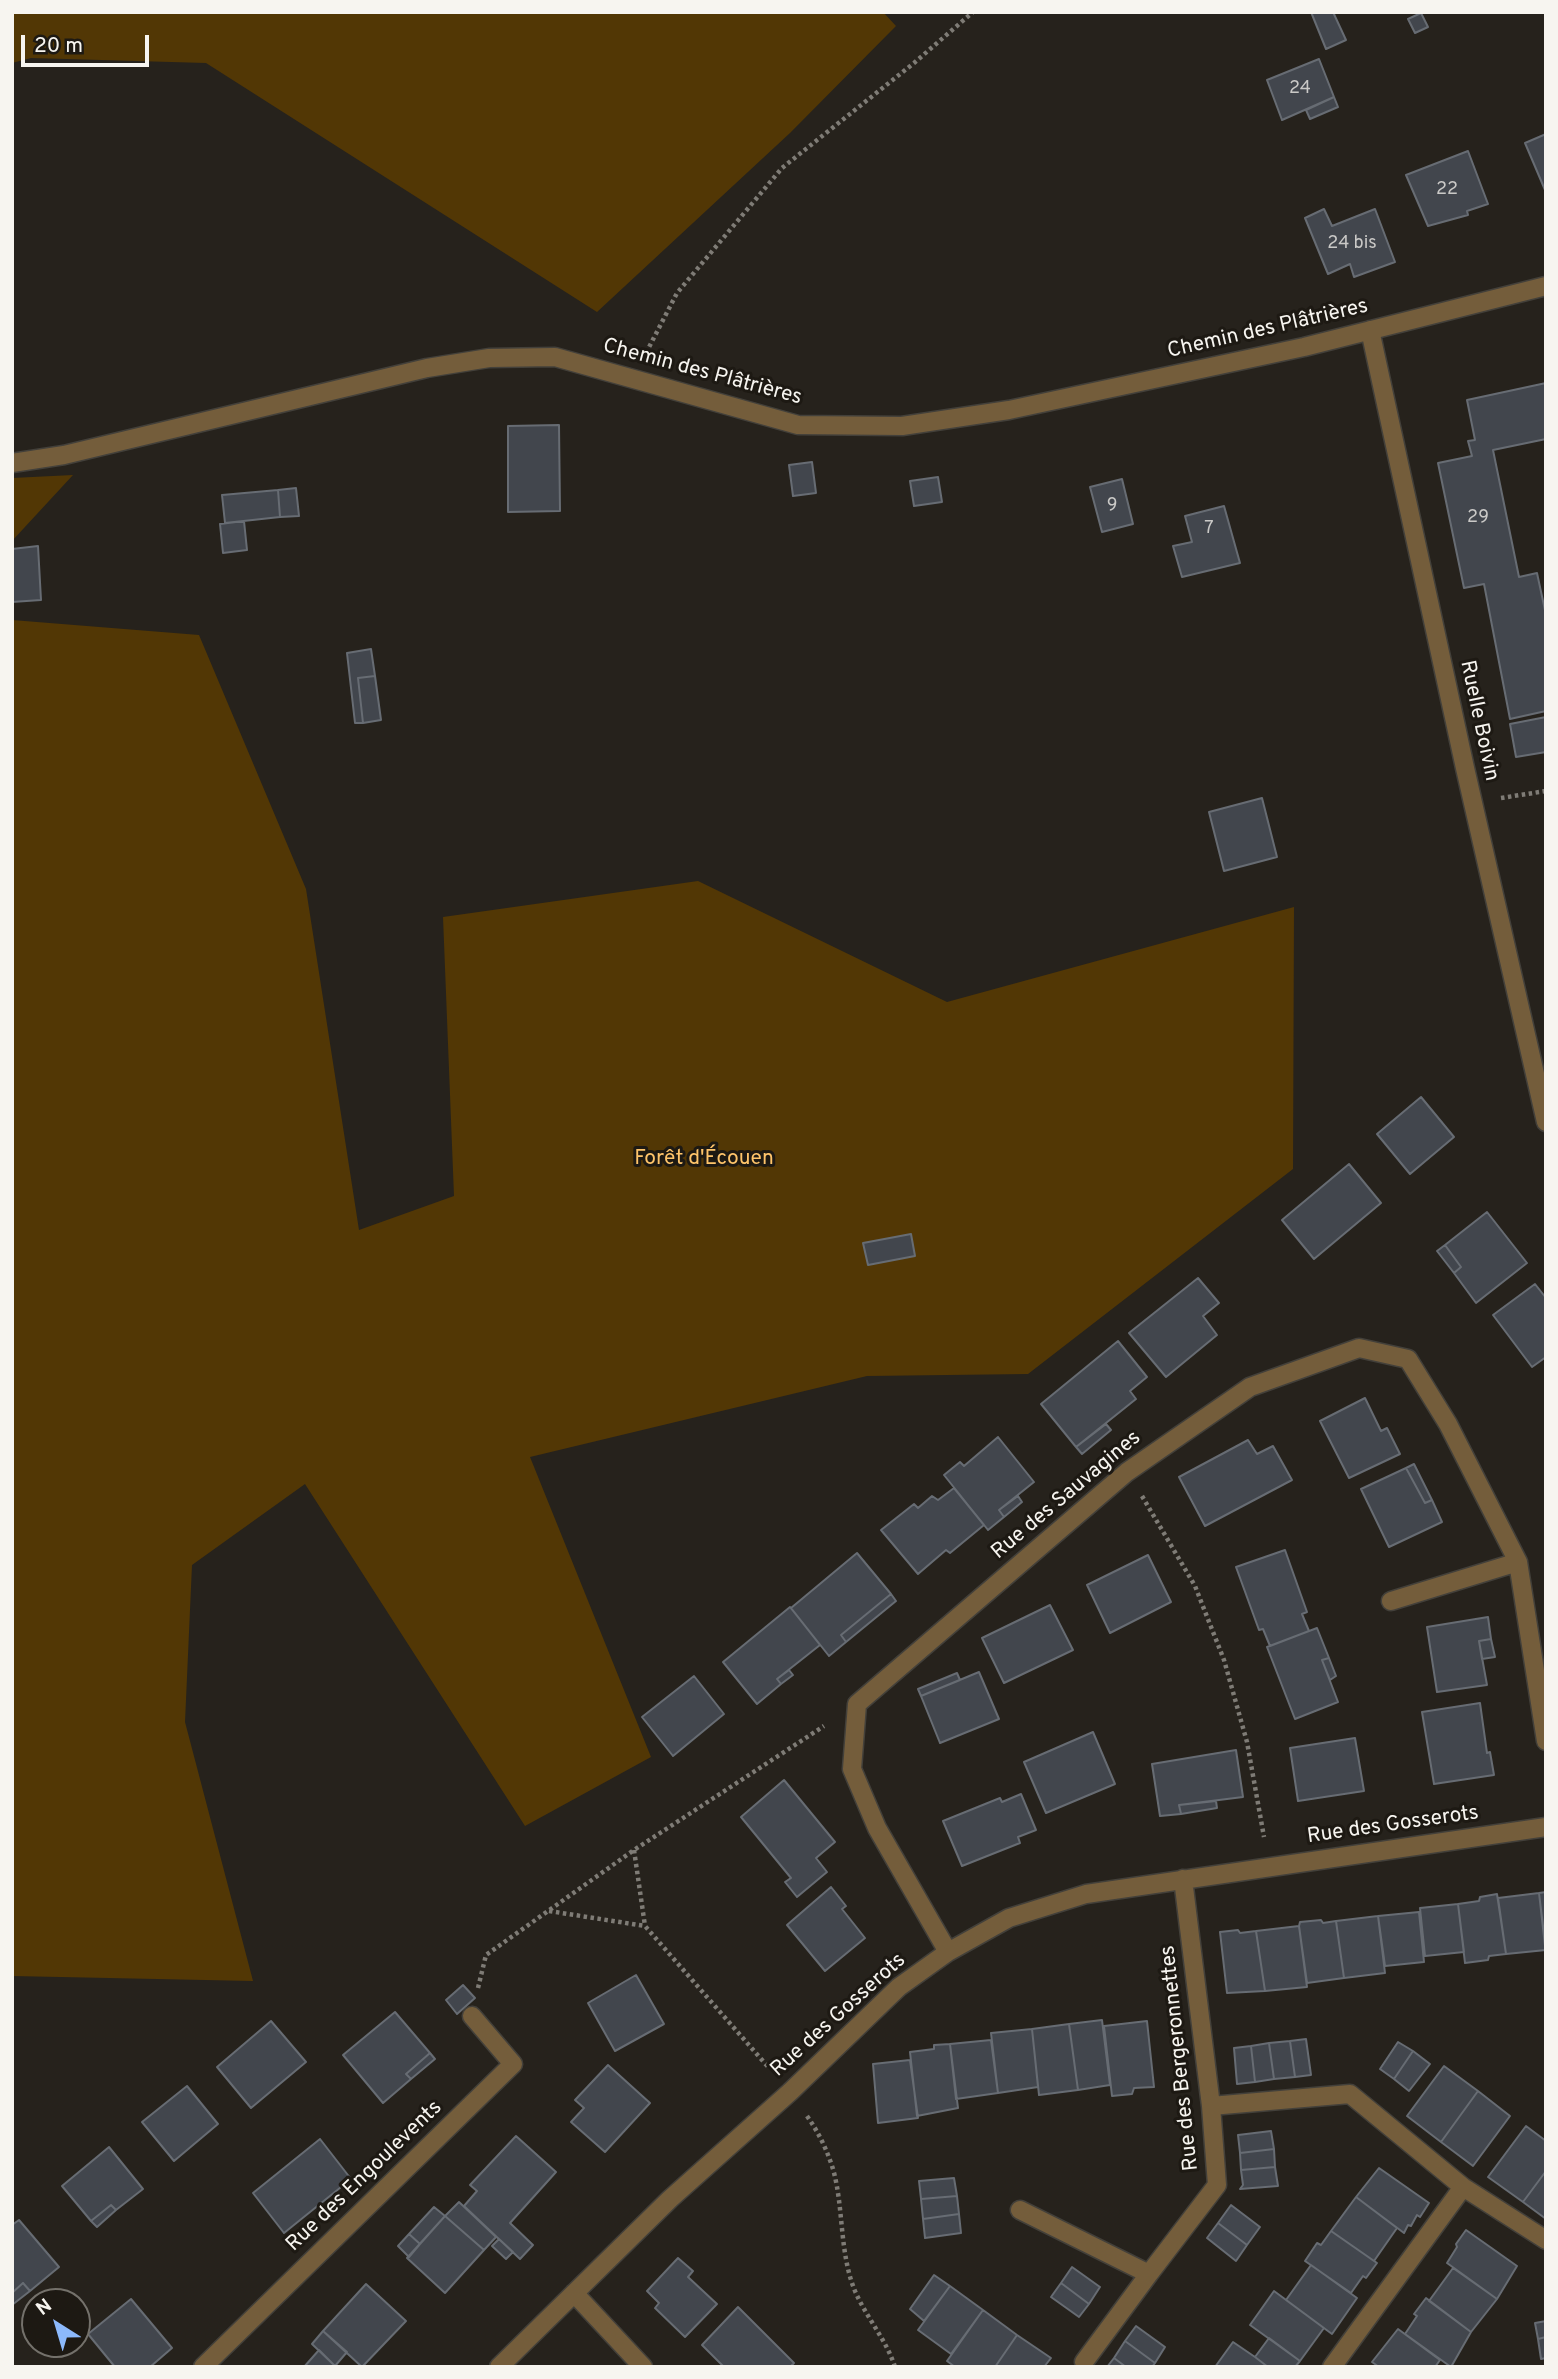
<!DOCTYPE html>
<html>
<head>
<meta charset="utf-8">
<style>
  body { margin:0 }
  #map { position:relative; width:1558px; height:2379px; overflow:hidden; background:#26221c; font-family:Overpass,sans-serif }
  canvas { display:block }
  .frame { position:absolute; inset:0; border:14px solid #f7f5f0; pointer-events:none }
  .north { position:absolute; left:21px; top:2288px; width:70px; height:70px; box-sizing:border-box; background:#1d1913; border:2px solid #74716b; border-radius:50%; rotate:323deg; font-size:19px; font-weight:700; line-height:28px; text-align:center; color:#f7f5f0 }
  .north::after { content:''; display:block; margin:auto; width:24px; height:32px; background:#8cb9fc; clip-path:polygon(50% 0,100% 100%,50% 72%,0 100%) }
  .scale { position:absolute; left:21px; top:35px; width:128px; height:32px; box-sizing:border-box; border:4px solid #f7f5f0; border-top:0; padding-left:9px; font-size:21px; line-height:24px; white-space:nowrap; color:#f7f5f0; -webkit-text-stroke:5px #1d1913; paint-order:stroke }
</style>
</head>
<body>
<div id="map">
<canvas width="1558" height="2379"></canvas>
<div class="frame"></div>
<div class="north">N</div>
<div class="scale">20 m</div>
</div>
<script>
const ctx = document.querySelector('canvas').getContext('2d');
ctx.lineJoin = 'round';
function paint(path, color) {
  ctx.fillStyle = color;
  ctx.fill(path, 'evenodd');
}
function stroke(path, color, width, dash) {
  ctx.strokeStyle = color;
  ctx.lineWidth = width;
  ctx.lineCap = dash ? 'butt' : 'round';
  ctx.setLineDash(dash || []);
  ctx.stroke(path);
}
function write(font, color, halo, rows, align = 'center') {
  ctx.font = font + ' Overpass,sans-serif';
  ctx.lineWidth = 6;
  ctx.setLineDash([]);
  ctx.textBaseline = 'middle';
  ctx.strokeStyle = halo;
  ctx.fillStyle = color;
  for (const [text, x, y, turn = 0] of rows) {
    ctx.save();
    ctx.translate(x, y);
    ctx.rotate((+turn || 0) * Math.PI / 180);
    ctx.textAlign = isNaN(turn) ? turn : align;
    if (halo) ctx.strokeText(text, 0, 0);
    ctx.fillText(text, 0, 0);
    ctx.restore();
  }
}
paint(new Path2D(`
  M12,12H883L896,26L790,133L597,312L206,63L31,58L12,63Z
  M73,475L12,541V478Z
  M12,620L199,635L306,889L359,1230L454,1196L443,917L698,881L947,1002L1294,907L1293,1169L1028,1374L867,1376L530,1457L651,1757L525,1826L305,1484L192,1565L185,1722L253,1981L12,1976Z`), '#523705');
const building = new Path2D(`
  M1311,12H1333L1346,40L1326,49Z
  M1421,13L1428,27L1415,33L1408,19Z
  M1319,59L1334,97L1282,120L1267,80Z
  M1334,97L1338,107L1310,119L1306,110Z
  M1546,134V190H1545L1525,143Z
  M1468,151L1488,204L1467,211L1468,215L1428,226L1406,175Z
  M1324,209L1332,226L1375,209L1395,262L1354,277L1350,264L1328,274L1305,218Z
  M1546,383V439L1493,450L1519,577L1537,573L1546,615V711L1510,719L1484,584L1464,588L1438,463L1472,456L1468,441L1475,440L1467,400Z
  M559,425L560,511L508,512V426Z
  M812,462L816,493L793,496L789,465Z
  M938,477L942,502L914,506L910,481Z
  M1122,479L1133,524L1102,532L1090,487Z
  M296,488L299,516L280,517L278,490Z
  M278,490L280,517L225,523L222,495Z
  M1224,506L1240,563L1182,577L1173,546L1192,542L1185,516Z
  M244,521L247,550L223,553L220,524Z
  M38,546L41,600L12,602V549Z
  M371,649L375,676L358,678L363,723H355L347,653Z
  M375,676L381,720L363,723L358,678Z
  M1546,717V752L1516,757L1510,724Z
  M1262,798L1277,857L1224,871L1209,812Z
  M1421,1097L1454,1137L1410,1174L1377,1134Z
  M1349,1164L1381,1203L1314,1259L1282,1220Z
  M1487,1212L1527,1263L1476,1303L1454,1273L1461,1267L1445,1245Z
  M911,1234L915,1256L868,1265L863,1243Z
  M1445,1245L1461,1267L1454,1273L1437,1251Z
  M1198,1278L1219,1303L1203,1316L1217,1335L1166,1377L1129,1333Z
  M1535,1284L1546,1298V1357L1532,1367L1493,1315Z
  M1118,1341L1147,1377L1130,1391L1136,1399L1076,1447L1041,1404Z
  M1365,1398L1381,1431L1387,1428L1400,1454L1349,1478L1320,1421Z
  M1106,1424L1111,1430L1082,1454L1076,1447Z
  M998,1437L1034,1482L999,1510L1004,1517L988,1530L944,1475L960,1462L964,1466Z
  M1248,1440L1257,1454L1273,1446L1292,1480L1205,1526L1179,1477Z
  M1414,1464L1432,1500L1425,1503L1406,1468Z
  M1406,1468L1425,1503L1432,1500L1442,1522L1389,1547L1361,1489Z
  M954,1488L984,1525L950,1553L946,1550L918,1574L881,1530L914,1504L918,1508L932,1496L938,1500Z
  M1018,1496L1022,1502L1004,1517L999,1510Z
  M1285,1550L1307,1612L1302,1614L1309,1631L1270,1646L1263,1629L1259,1630L1236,1567Z
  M857,1553L891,1594L841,1635L846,1642L829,1656L791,1608Z
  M1148,1555L1171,1602L1110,1633L1087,1585Z
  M891,1594L896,1601L846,1642L841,1635Z
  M1050,1605L1073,1650L1004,1683L982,1638Z
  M790,1607L820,1645L777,1679L781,1684L757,1704L723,1662Z
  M1488,1617L1491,1639L1479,1641L1487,1685L1437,1692L1427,1627Z
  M1317,1628L1329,1658L1322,1660L1338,1702L1295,1719L1267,1647Z
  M1491,1639L1495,1657L1482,1659L1479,1641Z
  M1329,1658L1336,1676L1330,1680L1322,1660Z
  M789,1670L793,1675L781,1684L777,1679Z
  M979,1672L999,1719L940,1743L921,1696Z
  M957,1673L960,1680L921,1696L918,1689Z
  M694,1676L724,1714L673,1756L642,1717Z
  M1480,1703L1487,1753L1490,1752L1494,1775L1434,1784L1422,1712Z
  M1093,1732L1115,1784L1046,1813L1024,1762Z
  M1355,1738L1364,1791L1298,1801L1290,1748Z
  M1236,1750L1243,1797L1179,1805L1181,1814L1160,1816L1152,1764Z
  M784,1780L835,1842L816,1858L827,1872L797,1897L785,1882L791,1878L741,1817Z
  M1021,1794L1036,1830L1018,1837L1020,1843L962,1866L943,1821L1000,1798L1002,1802Z
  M1216,1801L1217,1808L1181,1814L1179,1805Z
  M831,1887L846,1906L842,1909L865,1938L825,1971L787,1925Z
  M1546,1892V1946H1545L1539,1893Z
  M1539,1893L1546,1950L1506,1954L1498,1898Z
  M1497,1894L1506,1954L1489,1956L1488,1960L1465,1963L1458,1904L1479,1901L1480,1897Z
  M1458,1904L1464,1952L1425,1956L1420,1908Z
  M1419,1912L1424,1962L1385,1966L1378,1916Z
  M1378,1916L1385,1973L1344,1978L1336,1921Z
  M1321,1920L1323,1923L1336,1921L1344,1978L1307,1983L1299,1926L1300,1922Z
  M1299,1926L1307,1987L1265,1991L1256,1931Z
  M1238,1930L1240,1933L1256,1931L1265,1991L1227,1993L1220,1932Z
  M636,1975L664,2024L615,2051L588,2003Z
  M463,1985L475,1998L457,2014L446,2000Z
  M395,2012L430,2053L406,2074L411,2079L383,2103L343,2055Z
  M1102,2020L1110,2085L1078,2090L1069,2024Z
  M271,2021L306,2062L251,2108L217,2067Z
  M1147,2021L1154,2087L1134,2088L1132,2094L1112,2096L1104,2026Z
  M1069,2024L1078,2090L1039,2095L1032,2029Z
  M1032,2029L1038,2087L998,2093L991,2033Z
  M1306,2039L1311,2075L1295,2077L1290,2041Z
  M991,2040L998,2093L956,2099L950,2044Z
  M1290,2041L1295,2077L1274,2079L1269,2043Z
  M1398,2042L1413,2051L1394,2079L1380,2069Z
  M1269,2043L1274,2079L1255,2082L1251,2046Z
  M950,2044L958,2108L917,2116L910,2052L934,2049V2045Z
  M1251,2046L1255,2082L1237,2084L1234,2048Z
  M1413,2051L1430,2064L1409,2091L1394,2079Z
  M430,2053L435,2059L411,2079L406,2074Z
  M910,2060L918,2118L878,2123L873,2064Z
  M608,2065L650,2103L605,2152L571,2122L584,2108L575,2100Z
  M1444,2066L1478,2091L1441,2142L1407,2116Z
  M187,2086L218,2124L174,2161L142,2122Z
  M1478,2091L1510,2116L1473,2166L1441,2142Z
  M1526,2126L1546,2141V2171L1523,2202L1488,2177Z
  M1271,2131L1274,2149L1240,2153L1238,2135Z
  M516,2136L556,2172L510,2223L533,2245L520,2259L464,2206L477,2191L470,2185Z
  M320,2139L351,2179L284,2233L253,2193Z
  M109,2147L143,2189L116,2210L111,2205L91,2221L62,2186Z
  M1274,2149L1275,2167L1241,2170L1240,2153Z
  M1275,2167L1278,2186L1240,2189L1243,2185L1241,2170Z
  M1379,2168L1429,2203L1420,2217L1417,2215L1411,2226L1408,2225L1404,2233L1356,2197Z
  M1546,2171V2219L1523,2202Z
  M954,2178L957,2196L921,2199L919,2181Z
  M957,2196L959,2214L923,2219L921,2199Z
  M1356,2197L1397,2228L1374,2261L1331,2231Z
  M459,2202L496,2237L484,2250L445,2216Z
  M111,2205L116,2210L97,2227L91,2221Z
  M1231,2205L1260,2227L1247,2245L1218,2223Z
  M434,2207L445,2216L420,2244L409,2234Z
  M959,2214L961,2233L925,2238L923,2219Z
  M445,2216L484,2250L445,2293L407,2258Z
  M19,2220L59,2267L30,2291L23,2283L12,2293V2225Z
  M1218,2223L1247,2245L1236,2261L1207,2238Z
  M1466,2230L1517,2266L1497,2299L1447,2263L1457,2247L1456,2244Z
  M1331,2231L1377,2263L1366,2278L1363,2276L1351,2293L1305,2261L1317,2243L1321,2245Z
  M409,2234L420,2244L409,2257L398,2246Z
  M499,2239L513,2252L506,2259L492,2246Z
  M678,2258L693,2271L688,2277L717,2304L685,2337L655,2308L659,2303L647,2291Z
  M1311,2265L1357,2298L1332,2334L1286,2300Z
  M1072,2267L1100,2287L1089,2304L1061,2283Z
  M1453,2268L1497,2299L1471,2332L1429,2301Z
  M934,2275L950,2286L924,2321L910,2309Z
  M23,2283L30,2291L12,2305V2293Z
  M1061,2283L1089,2304L1079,2317L1051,2297Z
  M366,2284L406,2321L362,2367L323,2331Z
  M950,2286L983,2310L951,2354L918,2330Z
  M1274,2291L1324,2328L1300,2361L1250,2325Z
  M1426,2298L1471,2332L1451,2367L1405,2334L1417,2316L1414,2314Z
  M131,2299L172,2348L150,2367H115L88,2334Z
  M738,2307L794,2363L790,2367H724L702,2345Z
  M983,2310L1017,2335L995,2367H955L947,2361Z
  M1546,2321V2337L1538,2339L1535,2323Z
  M1136,2326L1165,2347L1155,2363L1125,2341Z
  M1398,2329L1440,2360L1435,2367H1379L1372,2362Z
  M323,2331L347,2352L335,2366L312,2344Z
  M1017,2335L1051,2358L1044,2367H995Z
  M1546,2337V2358L1541,2359L1538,2339Z
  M1269,2338L1300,2361L1295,2367H1268L1255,2357Z
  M1125,2341L1155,2363L1152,2367H1126L1114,2358Z
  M1233,2342L1255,2357L1268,2367H1215Z
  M319,2350L336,2367H304Z
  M1114,2358L1126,2367H1107Z`);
paint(building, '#42464d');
stroke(building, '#676c73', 2);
const minor = new Path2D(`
  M1370,330L1465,768L1546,1122
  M12,463L64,455L427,368L489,358L555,357L798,425L902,426L1009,410L1304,347L1546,286
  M1391,1601L1518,1562L1546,1741
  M948,1952L877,1828L852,1769L857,1704L1127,1472L1250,1387L1359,1348L1408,1359L1448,1424L1518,1562
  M1211,2106L1350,2094L1463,2187L1546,2240
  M1020,2210L1149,2274L1217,2185L1211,2106L1183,1879
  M574,2293L643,2367
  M1084,2362L1149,2274
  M203,2367L513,2064L472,2016
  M499,2367L670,2199L790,2092L899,1987L948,1952L1009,1918L1086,1894L1546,1827
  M1332,2367L1463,2187`);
stroke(minor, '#43403a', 21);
stroke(new Path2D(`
  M646,353L677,293L782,168L914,63L973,12
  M1501,798L1546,791
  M1142,1496L1195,1586L1224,1660L1247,1742L1264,1837
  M634,1850L645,1926
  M549,1911L645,1926L769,2068
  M478,1988L486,1955L634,1850L824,1726
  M807,2116C819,2133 827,2150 833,2169C844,2208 839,2252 855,2291C866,2317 886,2339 895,2367`), '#7f7c76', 4.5, [3.5, 3.5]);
stroke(minor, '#745d3b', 18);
write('18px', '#cac9c7', null, [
  ["24",1300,89],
  ["22",1447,190],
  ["24 bis",1352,244],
  ["9",1112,506],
  ["29",1478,518],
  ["7",1209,529]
]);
write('21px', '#f7f5f0', '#1d1913', [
  ["Chemin des Plâtrières",1268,330,-13],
  ["Chemin des Plâtrières",702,373,15],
  ["Ruelle Boivin",1478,721,78],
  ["Rue des Sauvagines",1067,1496,-40],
  ["Rue des Gosserots",1393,1826,-8],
  ["Rue des Gosserots",839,2016,-42],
  ["Rue des Bergeronnettes",1181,2058,-96],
  ["Rue des Engoulevents",365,2177,-44]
]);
write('21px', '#fec46a', '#1d1913', [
  ["Forêt d'Écouen",704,1160]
]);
</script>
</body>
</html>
